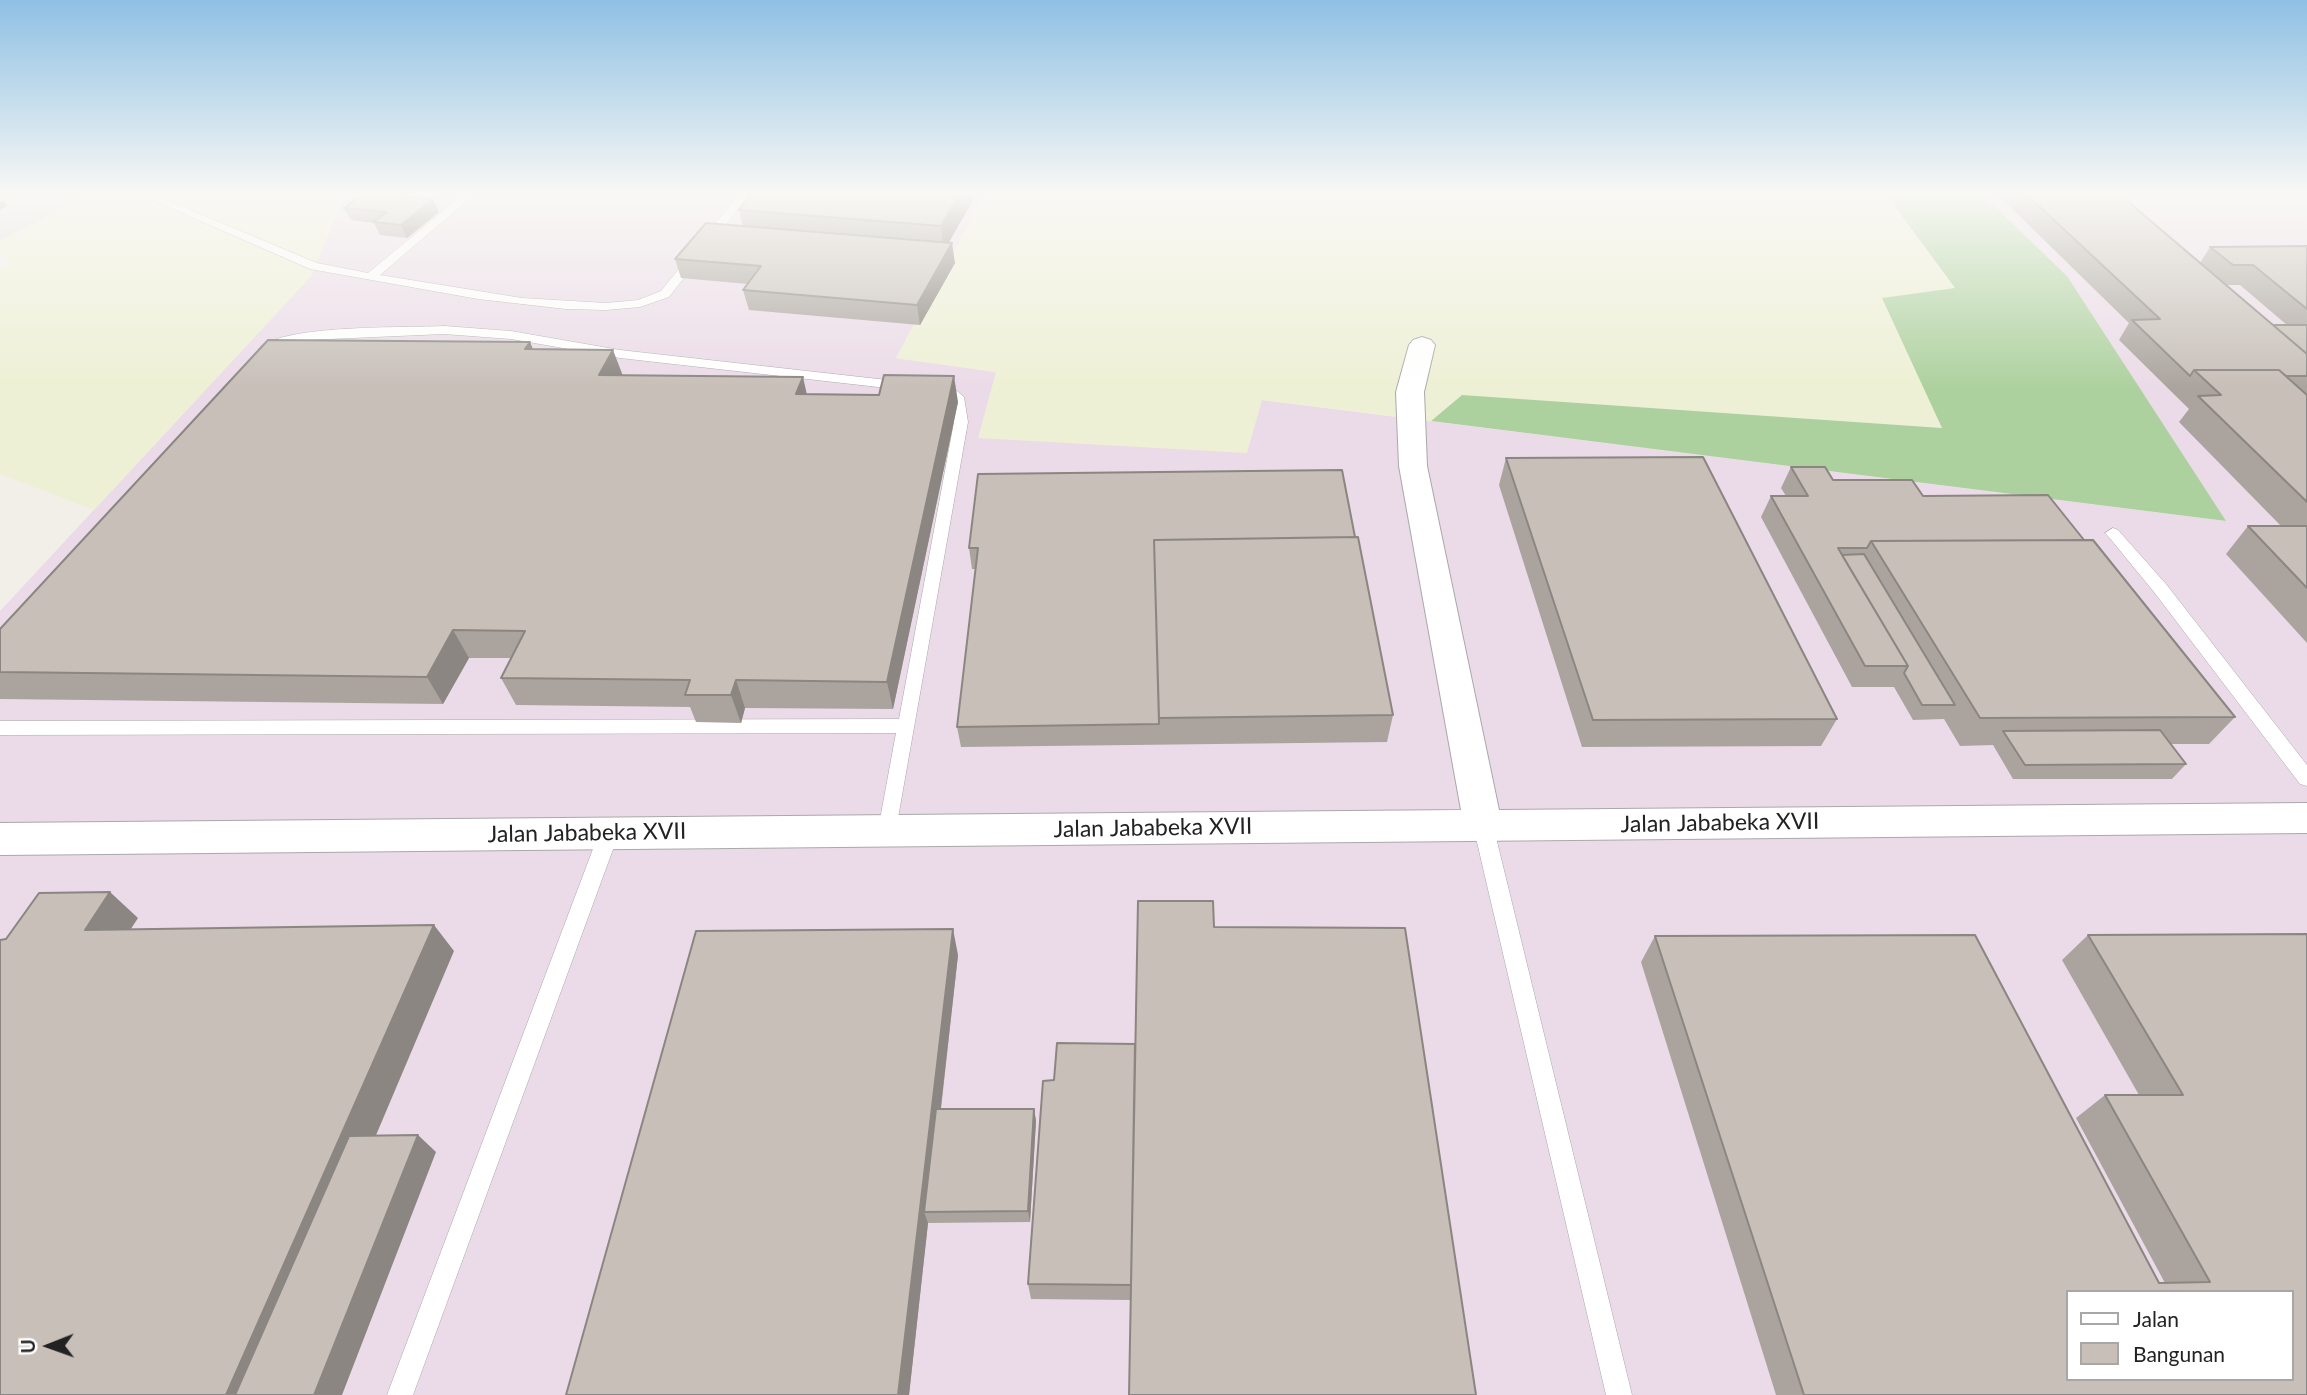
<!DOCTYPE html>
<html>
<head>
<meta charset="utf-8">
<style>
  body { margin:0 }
  #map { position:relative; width:2307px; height:1395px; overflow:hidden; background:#f2efe9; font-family:Lato,sans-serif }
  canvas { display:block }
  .legend { position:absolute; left:2066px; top:1290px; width:228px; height:91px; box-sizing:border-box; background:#fff; border:2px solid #a7a7a7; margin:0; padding:9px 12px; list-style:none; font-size:21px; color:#222 }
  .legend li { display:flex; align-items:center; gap:14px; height:35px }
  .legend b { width:35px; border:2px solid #a7a7a7 }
  .north { position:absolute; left:14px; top:1311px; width:70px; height:70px; -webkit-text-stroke:5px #fff; paint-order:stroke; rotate:269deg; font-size:19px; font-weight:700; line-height:28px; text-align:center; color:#222 }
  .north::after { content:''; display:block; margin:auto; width:24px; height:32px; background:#222; clip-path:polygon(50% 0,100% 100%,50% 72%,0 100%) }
</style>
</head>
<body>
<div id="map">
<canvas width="2307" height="1395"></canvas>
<ul class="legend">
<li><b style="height:9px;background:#fff"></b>Jalan</li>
<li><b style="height:19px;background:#c7bfb8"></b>Bangunan</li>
</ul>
<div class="north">U</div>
</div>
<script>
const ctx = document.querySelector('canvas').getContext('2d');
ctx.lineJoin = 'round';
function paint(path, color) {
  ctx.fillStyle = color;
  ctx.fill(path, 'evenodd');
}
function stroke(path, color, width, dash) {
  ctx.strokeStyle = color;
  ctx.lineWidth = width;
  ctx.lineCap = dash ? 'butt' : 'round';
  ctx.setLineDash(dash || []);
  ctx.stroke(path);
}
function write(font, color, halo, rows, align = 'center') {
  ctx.font = font + ' Lato,sans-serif';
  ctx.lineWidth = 6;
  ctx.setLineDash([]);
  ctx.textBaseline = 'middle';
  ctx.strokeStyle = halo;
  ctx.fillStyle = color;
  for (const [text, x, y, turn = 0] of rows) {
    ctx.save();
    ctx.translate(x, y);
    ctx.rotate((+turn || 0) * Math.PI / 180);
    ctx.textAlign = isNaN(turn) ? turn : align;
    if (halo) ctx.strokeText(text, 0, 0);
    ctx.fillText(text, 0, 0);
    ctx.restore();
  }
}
paint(new Path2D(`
  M0,193H93L0,241Z`), '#e0dfdf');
paint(new Path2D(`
  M355,193H986L896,358L997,372L979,438L1262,400L2225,521L2067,276L1981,193H2307V1395H0V611L311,276L341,203ZM2067,1292H2291V1379H2067Z`), '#ebdbe8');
paint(new Path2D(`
  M93,193H355L341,203L311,276L94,510L0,474V269L10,262L0,253V241Z
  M986,193H1885L1955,289L1882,298L1943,428L1462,395L1430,421L1262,400L1247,453L978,438L996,372L896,358Z`), '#eef0d5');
paint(new Path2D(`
  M1885,193H1981L2067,276L2226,521L1431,421L1462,395L1942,428L1882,298L1955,288Z`), '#add19e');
const lane = new Path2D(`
  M137,193H150L317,263L368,273L465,193H476L380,275L522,298L606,303L638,300L661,291L740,193H750L669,297L640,307L606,310L566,309L478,299L310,269Z
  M444,326L511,331L620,350L905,382L912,386L905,390L620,358L511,339L444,334L306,340L280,345L264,353L258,349C282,324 406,328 444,326Z
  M937,386L957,391L964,397L968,422L895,835L888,838L881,835L878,830L896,733L0,735V721L899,719L954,422L952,401L930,390Z
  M2113,528L2118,530L2166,584L2307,765V786L2300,784L2154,592L2108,536L2105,533Z
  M1483,817L1490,820L1493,825L1632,1395H1606L1473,825L1476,820Z
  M609,825L616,828L619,833L413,1395H387L599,833L602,828Z`);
const street = new Path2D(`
  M1422,337L1431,340L1435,345L1424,392L1427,466L1499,810L2307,803V833L0,855V823L1461,810L1399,466L1396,392L1409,345L1413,340Z`);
stroke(lane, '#a9a9a9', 1);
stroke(street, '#a9a9a9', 2);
paint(lane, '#fff');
paint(street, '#fff');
paint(new Path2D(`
  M753,193H977L948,243L955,263L920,325L749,310L743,290L748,284L681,278L675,259L743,226L739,210Z
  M2000,193H2118L2200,263L2210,247L2307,246V643L2226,554L2248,526H2281L2179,422L2189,409L2119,340L2129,323L1998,195ZM2226,285H2240L2287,325H2273Z
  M344,208L439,212L407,238L380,235L374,223L351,220Z
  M533,349L622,376L807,394L958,402L893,709L745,708L741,723L696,722L690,707L516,705L501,678L511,658H469L443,704L0,699V629Z
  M1506,458L1837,719L1821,746L1582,747L1499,485Z
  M1791,467L1833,480L1923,496L2084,540L2235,717L2209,744H2171L2186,764L2172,779H2013L1993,745L1960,746L1944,719L1913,720L1894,687H1852L1761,517L1771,496H1786L1781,488Z
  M1355,537L1393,715L1387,742L961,747L957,727L976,569H972L969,548Z
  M2307,934V1395H1776L1641,962L1655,936L2159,1283H2165L2076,1118L2105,1095H2139L2062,960L2088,935Z
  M958,955L941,1109H1034L1036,1121L1030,1222L928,1223L909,1395H566Z
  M1135,1044L1131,1300L1031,1299L1028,1284L1054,1080Z`), '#aba49e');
paint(new Path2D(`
  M960,193H977L944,251L941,226Z
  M433,199L439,212L407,238L401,225Z
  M3,200L7,206L0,210V201Z
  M952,243L955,263L920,325L917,305Z
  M530,342L541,368L525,349Z
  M613,350L623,376L599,375Z
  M954,376L958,402L893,709L887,682Z
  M803,377L809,404L796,394Z
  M453,630L469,658L443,704L427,677Z
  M736,680L745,708L741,723L731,695Z
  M110,892L138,918L114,955L85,930Z
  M434,925L454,951L266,1395H226Z
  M953,929L958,955L929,1212H924L928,1223L909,1395H898Z
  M1034,1109L1036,1121L1030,1222L1028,1211Z
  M418,1135L436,1152L342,1395H314Z`), '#8b8681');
const building = new Path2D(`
  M364,193L433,199L401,225L373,222L387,212L344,208Z
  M753,193H960L941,226L739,210Z
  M2025,193H2118L2307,354V376H2286L2279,370H2194L2190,376L2132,320L2160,319Z
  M706,223L952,243L917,305L743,290L761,266L675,259Z
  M2307,246V309L2253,265H2233L2210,247Z
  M2273,325H2307V354Z
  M268,340L530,342L525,349L613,350L599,375L803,377L796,394L879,395L884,375L954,376L887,682L736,680L731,695H685L690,680L501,678L525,631L453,630L427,677L0,672V629Z
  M2194,370H2279L2307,395V502L2198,396L2221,395Z
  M1703,457L1837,719L1593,720L1506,458Z
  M1791,467H1825L1833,480H1912L1923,496L2048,495L2084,540L1871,541L1867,548H1838L1908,666H1865L1771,496H1808Z
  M1342,470L1355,537L1154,540L1159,724L957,727L978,548H969L978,474Z
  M2248,526H2307V588Z
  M1358,537L1393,715L1159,718L1154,540Z
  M2093,540L2235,717L1980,718L1871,541Z
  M1864,554L1955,705H1922L1904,673L1908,666L1842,555Z
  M2160,730L2186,764L2025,765L2003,731Z
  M110,892L85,930L434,925L226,1395H0V940L6,939L39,893Z
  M1138,901H1213L1214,927L1405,928L1476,1395H1129Z
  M953,929L898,1395H566L696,931Z
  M2307,934V1395H1804L1655,936L1975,935L2159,1283L2210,1282L2105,1095H2183L2088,935ZM2067,1292H2291V1379H2067Z
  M1057,1043L1135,1044L1131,1285L1028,1284L1043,1081L1054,1080Z
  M936,1109H1034L1028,1211L924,1212Z
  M418,1135L314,1395H235L349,1136Z`);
paint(building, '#c7bfb8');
stroke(building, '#8b8681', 2);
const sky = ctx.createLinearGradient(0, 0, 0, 388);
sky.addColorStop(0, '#8fc0e4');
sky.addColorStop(0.5, '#f9f8f5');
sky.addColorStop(1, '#f9f8f500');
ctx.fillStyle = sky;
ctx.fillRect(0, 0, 2307, 388);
write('23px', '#222', '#fff', [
  ["Jalan Jababeka XVII",1720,823,-1],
  ["Jalan Jababeka XVII",1153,828,-1],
  ["Jalan Jababeka XVII",587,833,-1]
]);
</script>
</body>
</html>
